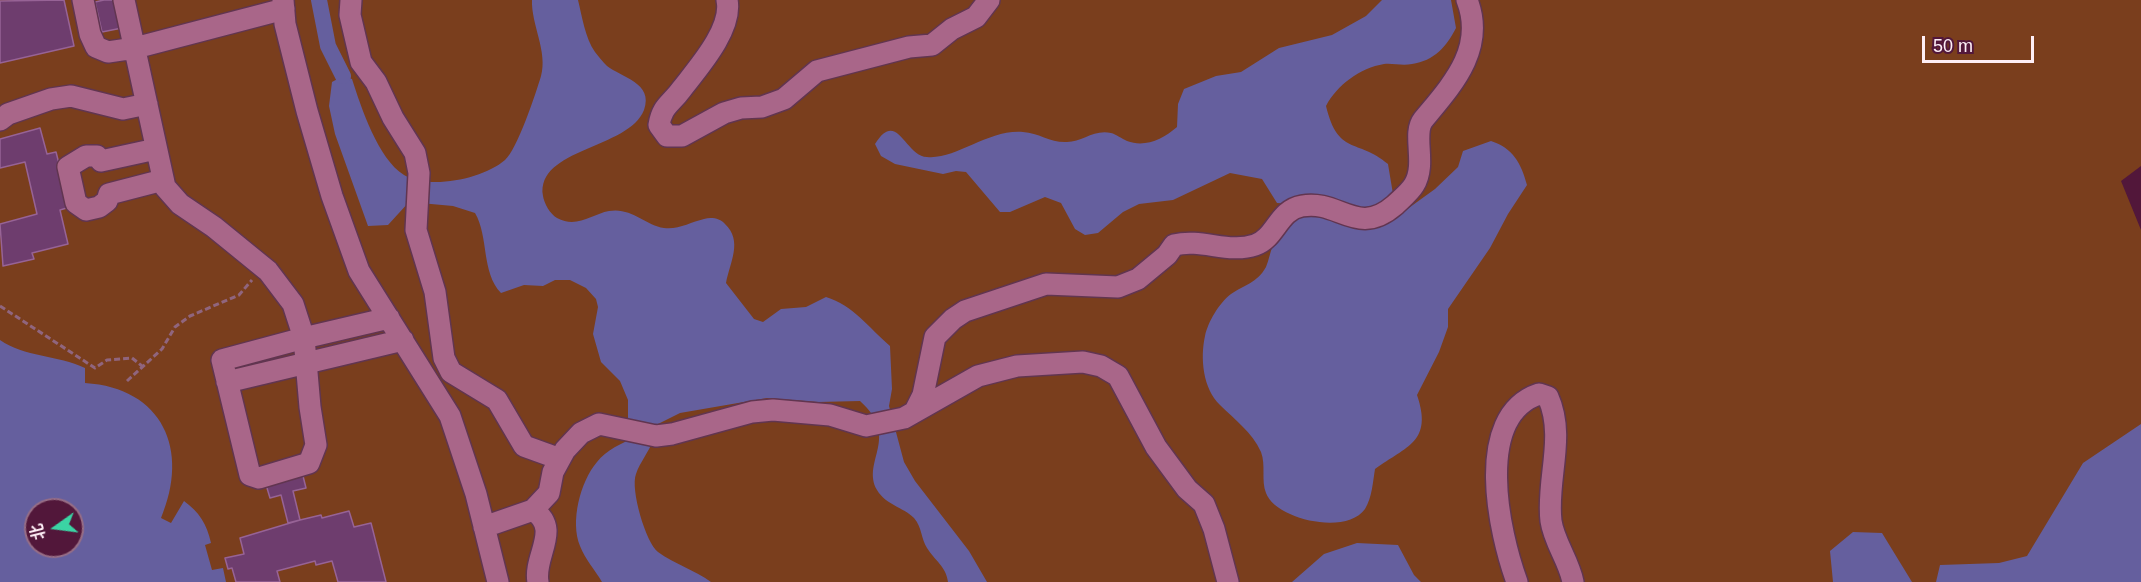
<!DOCTYPE html>
<html>
<head>
<meta charset="utf-8">
<style>
  body { margin:0 }
  #map { position:relative; width:2141px; height:582px; overflow:hidden; background:#52173a; font-family:Arial,"Noto Sans SC",sans-serif }
  canvas { display:block }
  .north { position:absolute; left:24px; top:498px; width:60px; height:60px; box-sizing:border-box; background:#52173a; border:2px solid #976d85; border-radius:50%; rotate:256deg; font-size:16px; font-weight:700; line-height:24px; text-align:center; color:#feeff6 }
  .north::after { content:''; display:block; margin:auto; width:21px; height:27px; background:#3bd4a4; clip-path:polygon(50% 0,100% 100%,50% 72%,0 100%) }
  .scale { position:absolute; left:1922px; top:36px; width:112px; height:27px; box-sizing:border-box; border:3px solid #feeff6; border-top:0; padding-left:8px; font-size:18px; line-height:21px; white-space:nowrap; color:#feeff6; -webkit-text-stroke:4px #52173a; paint-order:stroke }
</style>
</head>
<body>
<div id="map">
<canvas width="2141" height="582"></canvas>
<div class="north">北</div>
<div class="scale">50 m</div>
</div>
<script>
const ctx = document.querySelector('canvas').getContext('2d');
ctx.lineJoin = 'round';
function paint(path, color) {
  ctx.fillStyle = color;
  ctx.fill(path, 'evenodd');
}
function stroke(path, color, width, dash) {
  ctx.strokeStyle = color;
  ctx.lineWidth = width;
  ctx.lineCap = dash ? 'butt' : 'round';
  ctx.setLineDash(dash || []);
  ctx.stroke(path);
}
paint(new Path2D(`
  M0,0H2141V166L2121,181L2141,230V582H0ZM36,510H72V546H36Z`), '#7a3e1d');
paint(new Path2D(`
  M532,0H578C582,16 585,38 595,52C598,56 603,62 607,66C621,77 654,83 644,110C629,149 536,148 543,196C544,203 550,214 557,218C577,229 592,214 609,211C631,207 645,225 664,228C678,230 691,222 704,219C711,217 720,218 725,224C743,241 730,262 726,283L754,319L763,322L781,309L806,307L826,297C853,305 869,328 890,346L892,389L889,406L904,462L915,481L969,551L987,582H948C946,566 935,561 927,548C921,539 922,527 914,518C903,507 886,505 877,490C861,461 901,438 860,401L818,402L767,398L680,413L654,426L628,427V400L620,381L601,362L593,334L598,307L596,299L586,288L570,280H555L543,286L524,285L501,293C481,272 489,237 475,213L453,206L409,202L388,225L368,226L335,134L329,106L332,82L343,76L352,79C361,107 378,159 404,175C430,190 483,179 505,160C517,150 536,93 541,76C548,52 531,24 532,0Z
  M1382,0H1451L1456,28C1447,46 1434,61 1412,64C1402,66 1393,63 1384,64C1360,68 1337,85 1326,106C1338,156 1357,138 1388,164L1393,194L1372,210L1277,203L1262,179L1230,173L1173,200L1139,204L1123,212L1098,233L1085,235L1075,229L1061,203L1045,197L1010,212H1000L966,172L956,171L943,174L895,164L881,156L875,144C897,108 905,156 927,157C956,160 988,129 1023,132C1039,133 1051,143 1067,142C1082,142 1094,129 1111,133C1116,134 1122,139 1127,141C1145,148 1163,139 1177,127L1178,104L1184,89L1216,76L1241,72L1279,48L1332,35L1366,16Z
  M1491,141C1513,148 1521,163 1527,185L1508,214L1490,248L1448,309V327L1439,352L1417,395C1433,442 1407,446 1375,469C1373,481 1372,498 1365,509C1346,536 1275,519 1266,493C1261,481 1266,465 1261,452C1252,432 1235,420 1220,405C1203,389 1200,358 1205,336C1208,322 1219,303 1231,294C1244,285 1257,283 1266,267C1269,260 1270,252 1273,245C1278,234 1289,223 1297,212L1399,215L1435,189L1458,167L1463,151Z
  M0,340C24,357 58,355 85,368V383C163,388 190,450 161,518L171,523L184,501C199,512 207,524 211,543L205,545L212,570L223,568L226,582H0ZM36,510H72V546H36Z
  M2141,424V582H1936L1940,565L1999,563L2027,556L2083,463Z
  M636,437L653,440C649,452 640,462 636,474C630,489 646,543 658,552C674,564 695,570 711,582H602C595,570 585,559 580,546C570,522 580,482 597,462C606,450 622,443 636,437Z
  M1853,532L1882,533L1912,582H1833L1830,551Z
  M1357,543L1398,545L1414,575L1421,582H1292L1324,554Z`), '#655f9e');
stroke(new Path2D(`
  M319,0L328,46L343,76`), '#655f9e', 16);
const building = new Path2D(`
  M64,0L74,46L0,63V1Z
  M104,0H116L122,28L102,32L95,2Z
  M40,128L47,154L56,152L70,207L60,210L68,244L32,253L34,259L3,266L0,224L37,214L25,162L0,168V139Z
  M301,468L306,488L293,491L300,520L288,523L281,495L270,498L264,478Z
  M349,511L354,527L371,523L386,582H338L332,561L316,565L315,561L277,571L280,582H236L232,568L228,569L225,558L244,554L240,538L300,520L321,515L322,518Z`);
paint(building, '#6e3d6e');
stroke(building, '#976396', 1.5);
const minor = new Path2D(`
  M83,0L90,34L96,47L108,52L135,48L284,9
  M124,0L165,187L180,204L214,227L268,271L293,304L304,338L310,407L316,445L309,463L259,478L250,475L222,360L304,338L308,337L389,318
  M283,0L285,24L307,111L332,196L359,271L450,416L476,494L498,582
  M351,0L350,15L361,62L376,82L393,118L415,153L419,173L416,230L435,292L444,358L451,372L497,400L524,446L560,459
  M727,0C733,29 698,68 681,90C670,105 662,106 659,125L667,136H682L724,113L741,108L762,107L784,99L817,71L909,47L932,45L952,29L976,17L989,0
  M0,120L8,114L51,99L71,96L123,109L147,104
  M156,149L101,161L97,156H86L68,167L76,203L86,210L99,207L107,201L109,194L163,180
  M227,382L403,340
  M915,411L923,395L935,337L953,319L965,311L1046,284L1118,287L1138,279L1167,255L1174,245C1202,238 1228,254 1255,245C1276,238 1278,210 1302,206C1339,199 1357,238 1395,205C1401,199 1409,193 1414,185C1427,164 1412,134 1423,120C1452,85 1486,49 1467,0
  M533,510L549,493L553,472L565,450L581,433L599,424L656,436L672,434L752,412L773,410L830,415L866,426L904,418L978,376L1017,366L1083,362L1101,366L1118,376L1156,447L1187,489L1204,504L1214,529L1228,582
  M484,527L533,510C562,529 533,556 538,582
  M1517,582C1499,533 1473,416 1539,394L1548,397C1566,437 1546,480 1551,521C1554,542 1569,561 1573,582`);
stroke(minor, '#613550', 24);
stroke(new Path2D(`
  M0,306L95,368L107,360L132,358L142,366
  M127,381L162,349L175,327L190,316L239,295L252,280`), '#90657e', 3, [6, 3]);
stroke(minor, '#a96689', 21);
</script>
</body>
</html>
